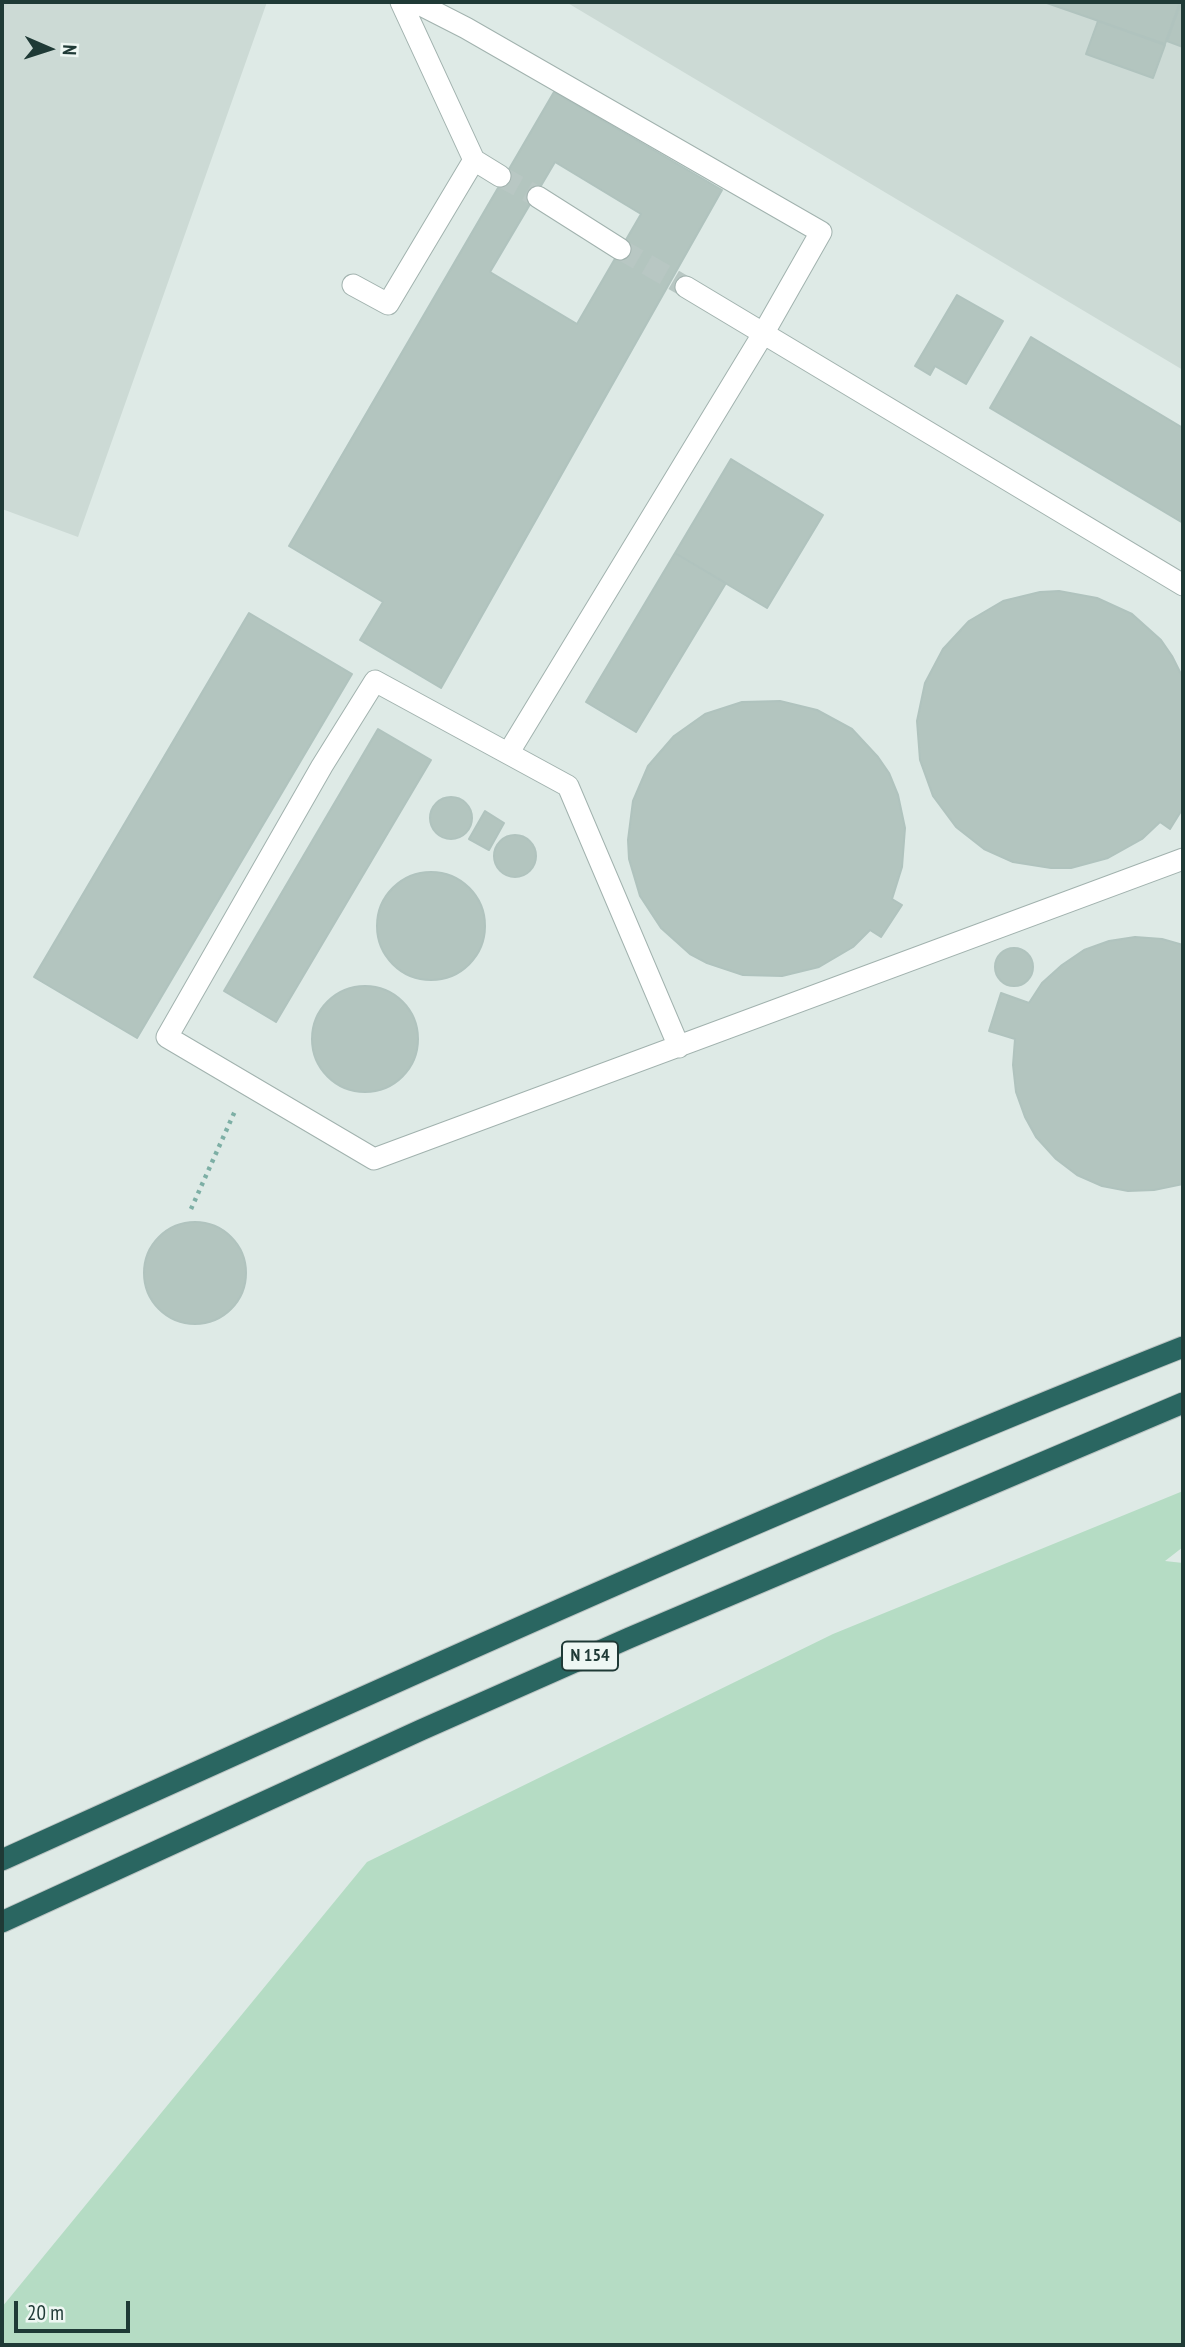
<!DOCTYPE html>
<html>
<head>
<meta charset="utf-8">
<style>
  body { margin:0 }
  #map { position:relative; width:1185px; height:2347px; overflow:hidden; background:#deeae6; font-family:"PT Sans Narrow",sans-serif }
  canvas { display:block }
  .frame { position:absolute; inset:0; border:4px solid #1f3a36; pointer-events:none }
  .north { position:absolute; left:14px; top:14px; width:70px; height:70px; -webkit-text-stroke:5px #eef7f3; paint-order:stroke; rotate:93deg; font-size:19px; font-weight:700; line-height:28px; text-align:center; color:#1f3a36 }
  .north::after { content:''; display:block; margin:auto; width:24px; height:32px; background:#1f3a36; clip-path:polygon(50% 0,100% 100%,50% 72%,0 100%) }
  .scale { position:absolute; left:14px; top:2301px; width:116px; height:32px; box-sizing:border-box; border:4px solid #1f3a36; border-top:0; padding-left:9px; font-size:21px; line-height:24px; white-space:nowrap; color:#1f3a36; -webkit-text-stroke:5px #eef7f3; paint-order:stroke }
</style>
</head>
<body>
<div id="map">
<canvas width="1185" height="2347"></canvas>
<div class="frame"></div>
<div class="north">N</div>
<div class="scale">20 m</div>
</div>
<script>
const ctx = document.querySelector('canvas').getContext('2d');
ctx.lineJoin = 'round';
function paint(path, color) {
  ctx.fillStyle = color;
  ctx.fill(path, 'evenodd');
}
function stroke(path, color, width, dash) {
  ctx.strokeStyle = color;
  ctx.lineWidth = width;
  ctx.lineCap = dash ? 'butt' : 'round';
  ctx.setLineDash(dash || []);
  ctx.stroke(path);
}
function write(font, color, halo, rows, align = 'center') {
  ctx.font = font + ' "PT Sans Narrow",sans-serif';
  ctx.lineWidth = 7;
  ctx.setLineDash([]);
  ctx.textBaseline = 'middle';
  ctx.strokeStyle = halo;
  ctx.fillStyle = color;
  for (const [text, x, y, turn = 0] of rows) {
    ctx.save();
    ctx.translate(x, y);
    ctx.rotate((+turn || 0) * Math.PI / 180);
    ctx.textAlign = isNaN(turn) ? turn : align;
    if (halo) ctx.strokeText(text, 0, 0);
    ctx.fillText(text, 0, 0);
    ctx.restore();
  }
}
paint(new Path2D(`
  M2,2H267L78,537L2,509Z
  M566,2H1183V370Z`), '#ccdad5');
paint(new Path2D(`
  M1183,1491V1547L1165,1561L1183,1563V2345H2V2307L367,1862L833,1634Z`), '#b5dcc4');
const building = new Path2D(`
  M1044,2H1180L1165,44Z
  M1181,2H1183V47L1167,41Z
  M1098,21L1165,45L1153,78L1086,54Z
  M554,92L722,190L441,688L360,640L383,602L289,546ZM555,162L641,214L577,324L490,272Z
  M957,295L1003,321L966,384L935,366L930,375L915,366Z
  M1031,337L1183,428V523L990,408Z
  M731,459L823,515L767,608L675,553Z
  M675,553L726,583L636,732L586,702Z
  M1059,591L1097,598L1132,614L1161,640L1172,656L1183,678V784L1181,790L1183,792V808L1170,829L1160,822L1142,839L1108,858L1071,868H1051L1013,862L984,849L956,827L933,796L920,760L917,721L925,683L943,649L969,621L1003,601L1040,592Z
  M249,613L352,674L137,1038L34,977Z
  M780,701L817,710L852,729L878,757L889,773L898,795L905,828L902,867L892,899L902,905L881,937L870,930L853,947L819,967L782,976L743,975L707,963L690,954L661,928L640,896L629,859L628,840L633,801L648,766L674,736L705,714L742,702Z
  M378,729L431,760L276,1022L224,991Z
  M430 818a21 21 0 1 1 42 0a21 21 0 1 1-42 0Z
  M485,811L504,823L489,850L469,839Z
  M494 856a21 21 0 1 1 42 0a21 21 0 1 1-42 0Z
  M377 926a54 54 0 1 1 108 0a54 54 0 1 1-108 0Z
  M1135,937L1162,939L1183,945V1184L1154,1190L1128,1191L1102,1186L1077,1175L1056,1159L1036,1137L1025,1117L1016,1092L1013,1065L1015,1039L989,1031L1001,993L1029,1003L1042,983L1062,965L1084,950L1109,941Z
  M995 967a19 19 0 1 1 38 0a19 19 0 1 1-38 0Z
  M312 1039a53 53 0 1 1 106 0a53 53 0 1 1-106 0Z
  M144 1273a51 51 0 1 1 102 0a51 51 0 1 1-102 0Z`);
paint(building, '#b3c5bf');
stroke(building, '#b0c3be', 2);
stroke(new Path2D(`
  M500,176L538,197
  M620,249L686,287`), '#b8c7c3', 21, [21, 10]);
const minor = new Path2D(`
  M401,2L474,160L500,176
  M415,2L466,28L821,232L763,334L509,752
  M538,197L620,249
  M353,285L388,304L474,160
  M686,287L1183,585
  M679,1047L568,786L375,681L322,766L167,1037L374,1159C644,1060 914,961 1183,859`);
const highway = new Path2D(`
  M2,1860C393,1683 784,1505 1183,1347
  M2,1922L421,1730L629,1638L1183,1403`);
stroke(minor, '#a1b2ae', 23);
stroke(highway, '#bcc4c3', 23);
stroke(new Path2D(`
  M191,1209L235,1111`), '#7dafa5', 4.5, [3.5, 5]);
stroke(minor, '#fff', 21);
stroke(highway, '#2a6661', 21);
for (const [x, y, w] of [
  [590,1656,56]
]) {
  const box = new Path2D();
  box.roundRect(x - w / 2, y - 14.5, w, 29, 5);
  ctx.fillStyle = '#eef7f3';
  ctx.fill(box);
  stroke(box, '#1f3a36', 2);
}
write('bold 18px', '#1f3a36', null, [
  ["N 154",590,1656]
]);
</script>
</body>
</html>
